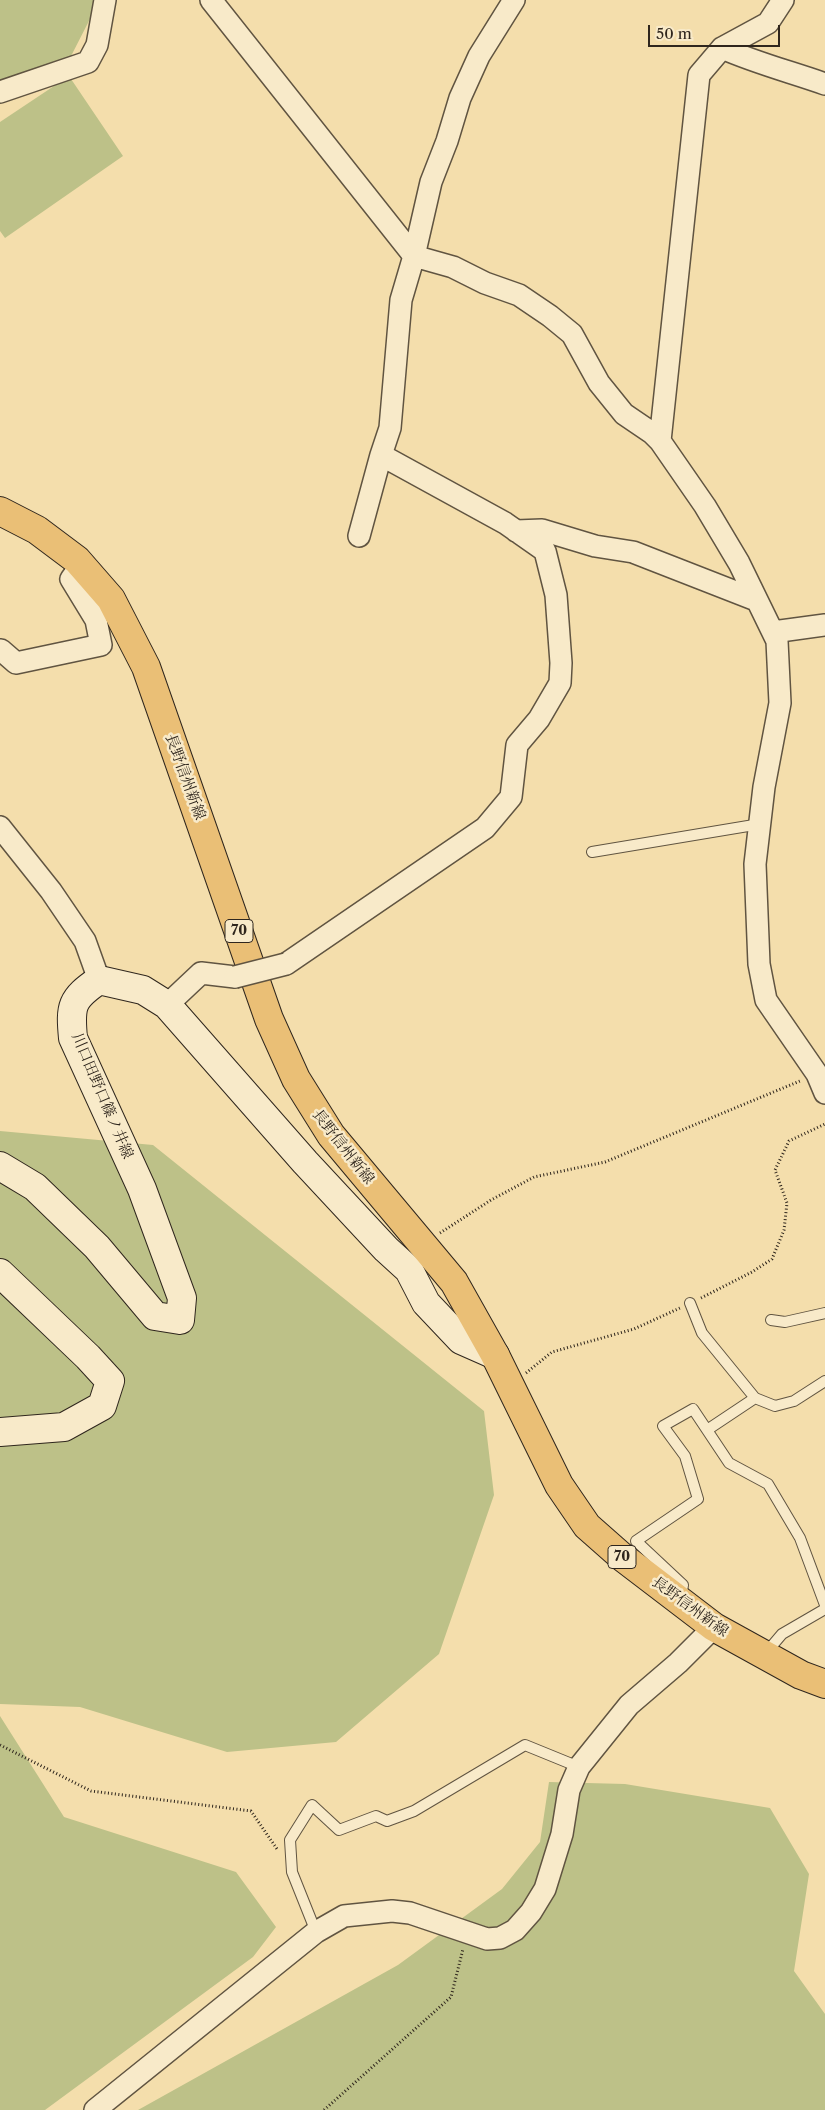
<!DOCTYPE html>
<html>
<head>
<meta charset="utf-8">
<style>
  body { margin:0 }
  #map { position:relative; width:825px; height:2110px; overflow:hidden; background:#f4deac; font-family:"Libre Caslon Text",serif }
  canvas { display:block }
  .scale { position:absolute; left:648px; top:25px; width:132px; height:22px; box-sizing:border-box; border:2px solid #2f261d; border-top:0; padding-left:6px; font-size:15px; line-height:18px; white-space:nowrap; color:#2f261d; -webkit-text-stroke:4px #f8eac9; paint-order:stroke }
</style>
</head>
<body>
<div id="map">
<canvas width="825" height="2110"></canvas>
<div class="scale">50 m</div>
</div>
<script>
const ctx = document.querySelector('canvas').getContext('2d');
ctx.lineJoin = 'round';
function paint(path, color) {
  ctx.fillStyle = color;
  ctx.fill(path, 'evenodd');
}
function stroke(path, color, width, dash) {
  ctx.strokeStyle = color;
  ctx.lineWidth = width;
  ctx.lineCap = dash ? 'butt' : 'round';
  ctx.setLineDash(dash || []);
  ctx.stroke(path);
}
function write(font, color, halo, rows, align = 'center') {
  ctx.font = font + ' "Libre Caslon Text","Noto Serif JP",serif';
  ctx.lineWidth = 5;
  ctx.setLineDash([]);
  ctx.textBaseline = 'middle';
  ctx.strokeStyle = halo;
  ctx.fillStyle = color;
  for (const [text, x, y, turn = 0] of rows) {
    ctx.save();
    ctx.translate(x, y);
    ctx.rotate((+turn || 0) * Math.PI / 180);
    ctx.textAlign = isNaN(turn) ? turn : align;
    if (halo) ctx.strokeText(text, 0, 0);
    ctx.fillText(text, 0, 0);
    ctx.restore();
  }
}
paint(new Path2D(`
  M0,0H95L92,15L68,62L0,84Z
  M69,76L123,156L5,238L0,231V122Z
  M0,1131L153,1145L484,1411L494,1495L439,1654L336,1742L227,1752L80,1707L0,1704Z
  M0,1716L64,1817L236,1872L276,1927L253,1957L45,2110H0Z
  M549,1782L625,1784L770,1808L809,1874L794,1971L825,2014V2110H138L398,1965L502,1889L540,1842Z`), '#bdc188');
const service = new Path2D(`
  M592,852L760,824
  M690,1303L702,1333L755,1398L707,1430
  M771,1320L785,1322L825,1313
  M755,1398L775,1406L794,1401L825,1381
  M681,1598L683,1585L636,1541L698,1499L685,1456L663,1426L693,1409L729,1463L768,1484L800,1538L825,1605
  M765,1654L782,1634L825,1609
  M316,1932L292,1872L290,1840L312,1805L339,1830L376,1816L387,1821L414,1811L525,1745L579,1767`);
const minor = new Path2D(`
  M211,0L414,256L453,267L485,283L519,295L550,316L572,334L599,383L624,414L652,433L660,441L705,506L739,563L777,641L780,703L764,787L755,864L759,964L766,1000L817,1074L825,1093
  M722,48C756,63 791,72 825,84
  M0,92L88,62L97,45L105,0
  M660,441L699,75L722,48L768,23L783,0
  M516,531L542,530L595,546L633,552L756,600
  M359,536L381,455
  M773,632L825,625
  M1,650L16,663L101,645L96,620L71,579L81,565
  M0,827L51,891L85,941L99,980
  M286,964L485,828L511,797L517,745L539,719L560,683L561,663L556,595L545,551L505,523L381,455L390,428L401,300L414,256L431,182L447,141L460,98L479,56L514,0
  M167,1005L201,973L235,977
  M95,2110L316,1932L344,1916L392,1911L410,1913L487,1939L500,1938L515,1930L531,1912L545,1889L562,1834L569,1790L579,1767L629,1705L678,1663L714,1627`);
const secondary = new Path2D(`
  M0,1166L35,1187L97,1247L155,1316L180,1320L182,1298L142,1189L73,1038C70,1006 71,999 99,980L143,990L167,1005L305,1162L386,1249L409,1270L426,1303L461,1340L495,1355
  M0,1273L88,1357L110,1381L102,1406L64,1427L0,1432`);
const primary = new Path2D(`
  M0,511L37,530L77,560L111,599L146,667L269,1019L296,1079L331,1135L454,1282L495,1355L559,1485L587,1526L621,1556L714,1627L801,1675L825,1684`);
stroke(service, '#605441', 12);
stroke(minor, '#605441', 24);
stroke(secondary, '#2f261d', 30);
stroke(primary, '#2f261d', 30);
stroke(new Path2D(`
  M440,1233L491,1200L534,1177L605,1162L800,1081
  M701,1298L752,1272L772,1259L784,1230L787,1203L775,1170L789,1141L825,1124
  M526,1373L552,1352L634,1329L680,1308
  M0,1745L91,1791L251,1811L277,1849
  M324,2110L451,1997L463,1949`), '#2f261d', 3, [1, 2.5]);
stroke(service, '#f8eac9', 10);
stroke(minor, '#f8eac9', 21);
stroke(secondary, '#f8eac9', 28);
stroke(primary, '#eabf76', 28);
const minorBridge = new Path2D(`
  M235,977L286,964`);
stroke(minorBridge, '#605441', 24, []);
stroke(minorBridge, '#f8eac9', 21);
for (const [x, y, w] of [
  [239,931,28],
  [622,1557,28]
]) {
  const box = new Path2D();
  box.roundRect(x - w / 2, y - 11.5, w, 23, 4);
  ctx.fillStyle = '#f8eac9';
  ctx.fill(box);
  stroke(box, '#2f261d', 1);
}
write('bold 14px', '#2f261d', null, [
  ["70",239,931],
  ["70",622,1557]
]);
write('15px', '#2f261d', '#f8eac9', [
  ["長野信州新線",185,777,70],
  ["川口田野口篠ノ井線",102,1096,67],
  ["長野信州新線",343,1147,52],
  ["長野信州新線",690,1607,36]
]);
</script>
</body>
</html>
